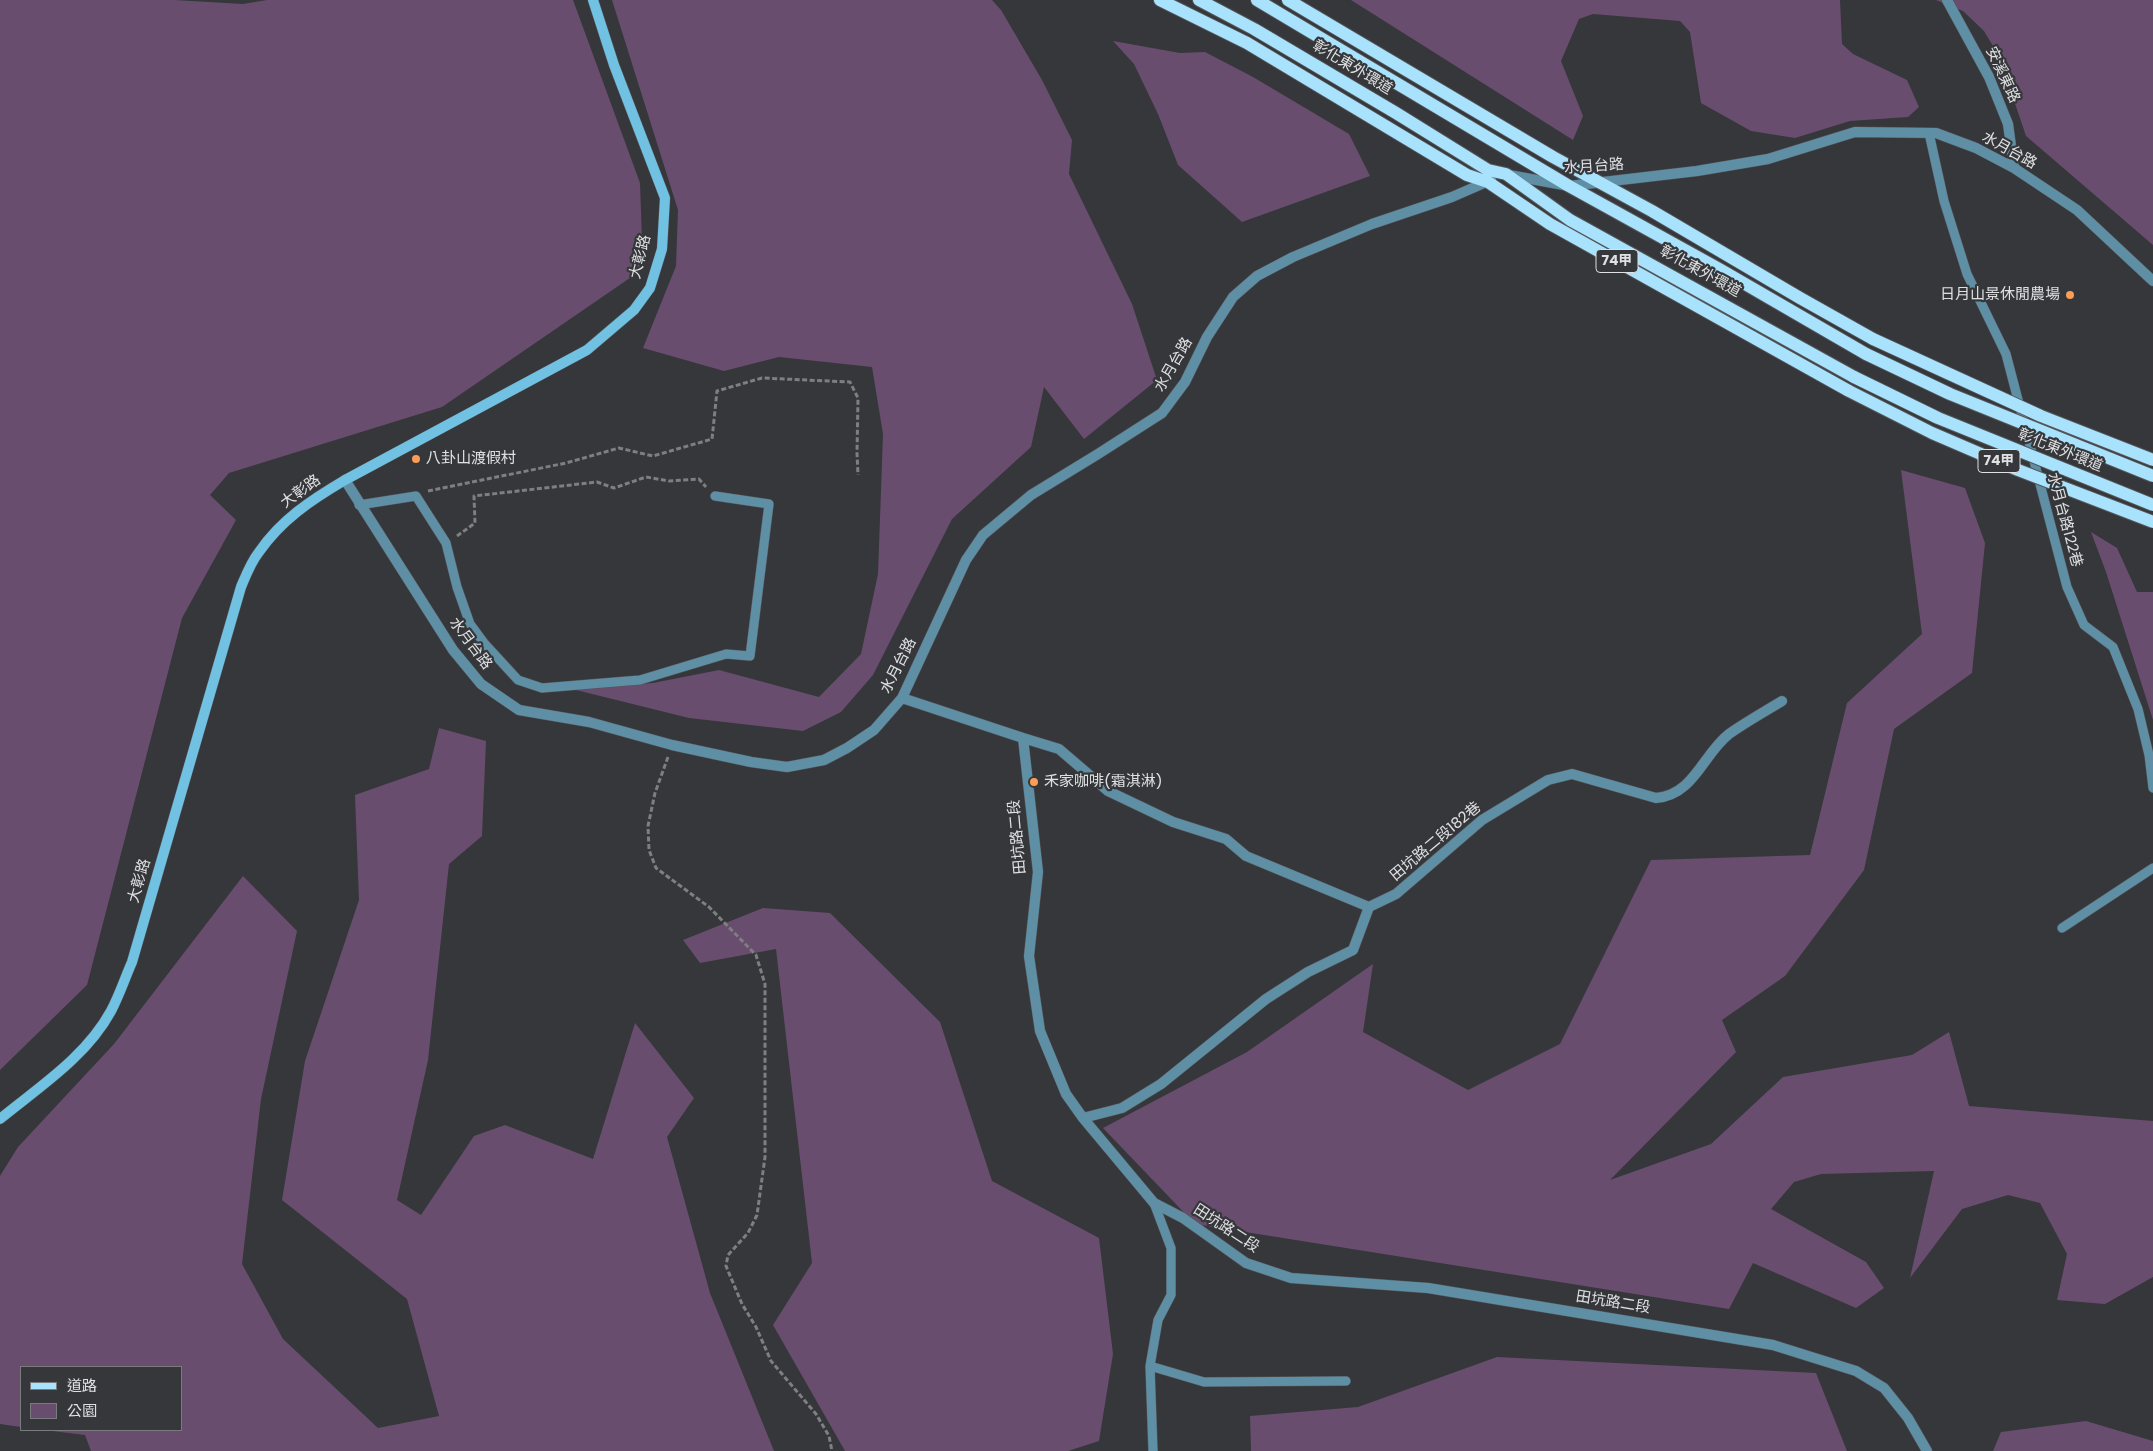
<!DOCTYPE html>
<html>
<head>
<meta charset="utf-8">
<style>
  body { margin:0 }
  #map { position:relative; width:2153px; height:1451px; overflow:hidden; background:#35373a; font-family:Poppins,"Noto Sans TC",sans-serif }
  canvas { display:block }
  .legend { position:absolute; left:20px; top:1366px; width:162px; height:65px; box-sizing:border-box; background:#35373a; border:1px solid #797b7d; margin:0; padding:6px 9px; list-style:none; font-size:15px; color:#dfe0e2 }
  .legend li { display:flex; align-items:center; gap:10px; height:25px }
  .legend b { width:25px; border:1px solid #797b7d }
</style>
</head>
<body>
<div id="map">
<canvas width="2153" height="1451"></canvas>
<ul class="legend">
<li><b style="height:6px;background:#a8e2fc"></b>道路</li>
<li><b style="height:14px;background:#694d6e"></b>公園</li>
</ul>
</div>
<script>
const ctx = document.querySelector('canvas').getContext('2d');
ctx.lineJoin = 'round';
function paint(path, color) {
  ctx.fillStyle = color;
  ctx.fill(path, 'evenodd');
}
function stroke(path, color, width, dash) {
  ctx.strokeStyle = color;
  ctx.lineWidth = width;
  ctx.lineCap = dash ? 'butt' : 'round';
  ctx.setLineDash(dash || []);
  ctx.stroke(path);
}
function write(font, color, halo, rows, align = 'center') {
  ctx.font = font + ' Poppins,"Noto Sans TC",sans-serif';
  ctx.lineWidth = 4.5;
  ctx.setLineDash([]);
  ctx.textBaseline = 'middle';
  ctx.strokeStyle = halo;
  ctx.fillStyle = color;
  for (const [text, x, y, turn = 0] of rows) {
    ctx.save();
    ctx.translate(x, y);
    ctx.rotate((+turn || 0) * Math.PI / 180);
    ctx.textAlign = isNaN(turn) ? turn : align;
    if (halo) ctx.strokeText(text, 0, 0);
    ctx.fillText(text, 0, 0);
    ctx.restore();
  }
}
paint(new Path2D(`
  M0,0H174L243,4L267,0H573L640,183L643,269L442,407L229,473L210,495L236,520L182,618L87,985L0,1070Z
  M612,0H992L1001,10L1042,80L1072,140L1069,174L1132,304L1157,380L1084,439L1044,387L1031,447L952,519L873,675L841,712L803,731L689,718L572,689L653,683L719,670L819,697L861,654L878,574L883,434L872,367L779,357L724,371L643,348L676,266L678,210Z
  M1351,0H1840L1842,44L1853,54L1907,80L1919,107L1908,117L1850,121L1795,138L1751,131L1701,103L1690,32L1680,21L1593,14L1579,19L1561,61L1583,116L1573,140Z
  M1936,0H2153V245L2026,136L1999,56L1984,31L1963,11Z
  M1113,41L1180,53L1205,52L1253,77L1349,134L1370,176L1242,222L1178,165L1158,114L1134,64Z
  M1901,470L1965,488L1985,543L1972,673L1894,729L1864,870L1785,976L1722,1020L1736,1052L1610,1180L1711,1144L1783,1077L1912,1055L1949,1032L1969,1106L2153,1121V1277L2105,1304L2057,1300L2067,1254L2040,1203L2008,1195L1962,1209L1910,1278L1934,1171L1821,1174L1794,1182L1771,1209L1866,1262L1884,1288L1856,1308L1753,1263L1729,1309L1195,1224L1103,1128L1247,1052L1373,964L1363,1032L1468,1090L1560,1044L1651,860L1810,855L1847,703L1922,634Z
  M2091,532L2117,548L2137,592H2153V720L2106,572Z
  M439,728L486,741L482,836L449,864L428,1060L397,1200L421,1215L474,1136L505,1125L593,1159L635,1023L694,1098L667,1137L710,1293L774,1451H91L85,1435L44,1430H181V1367H21V1427L0,1424V1176L18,1147L114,1044L243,876L297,931L261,1099L242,1264L283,1339L378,1428L439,1416L407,1299L282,1200L305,1061L359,900L355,795L429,769Z
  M763,908L830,913L940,1022L992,1181L1099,1238L1113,1354L1099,1441L1068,1451H845L773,1325L812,1263L776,949L700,963L683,940Z
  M1497,1357L1816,1373L1847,1451H1251L1250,1416L1358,1407Z
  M2086,1421L2153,1441V1451H1993L2001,1432Z`), '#694d6e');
const service = new Path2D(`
  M1929,133L1944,201L1967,274L2006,354L2067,587L2084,625L2113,647L2138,709L2149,755L2153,788
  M359,505L416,496L446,543L457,587L470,624L484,643L518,680L542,688L640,680L726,654L750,656L769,504L715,496
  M2062,928L2153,868
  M1150,1366L1204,1382L1346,1381
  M1153,1451L1150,1366L1158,1320L1171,1295V1248L1154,1203`);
const minor = new Path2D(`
  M1947,0L1989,77L2008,124L2014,168
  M1509,175L1569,186L1697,171L1768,159L1855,132L1936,133L1976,148L2014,168L2077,210L2153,281
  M345,480L453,650L481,684L519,710L589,722L672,745L751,762L787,767L824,760L847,748L874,730L902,698L966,560L983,535L1031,495L1098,454L1162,413L1185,382L1207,337L1233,297L1257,276L1293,257L1372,224L1452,197L1491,180
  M902,698L1023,738L1038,872L1029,956L1040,1031L1066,1094L1083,1118L1154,1203L1183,1218L1246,1263L1291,1278L1428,1288L1773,1345L1856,1371L1884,1388L1908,1418L1927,1451
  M1023,738L1059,749L1108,791L1173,822L1226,839L1246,856L1369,907
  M1083,1118L1122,1108L1161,1084L1266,999L1308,972L1353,950L1369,907L1396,894L1482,820L1548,780L1572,774L1656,798C1694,795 1703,754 1729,734C1746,722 1764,712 1782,701`);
const secondary = new Path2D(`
  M0,1119C39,1087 86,1057 111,1011C119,996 125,978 132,962L241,587C246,575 251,562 259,552C281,520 311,500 345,480L587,350L634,310L650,288L662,249L665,198L614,65L593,0`);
const primary = new Path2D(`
  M1160,0L1247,43L1467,175L1488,182L1550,224L1849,391
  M1199,0L1254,29L1396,113L1488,170L1506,174L1570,220L1854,377
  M1257,0L1569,186L1721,270L1866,354
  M1288,0L1553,157L1652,211L1800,298L1873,339`);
stroke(service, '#545558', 10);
stroke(minor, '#545558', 11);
stroke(secondary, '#545558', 11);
stroke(primary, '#545558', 14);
stroke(new Path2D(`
  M428,491L566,463L619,448L653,456L712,439L717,391L762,378L850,382L858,398L857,453L858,475
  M457,536L475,523L474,496L597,482L614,488L646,477L669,481L699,479L706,487
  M668,757L655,793L648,826L649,850L656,868L709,907L756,955L765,984V1157L757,1215L748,1233L728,1255L726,1266L742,1304L756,1327L771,1361L816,1414L829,1436L832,1451`), '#7d7f81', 3, [5, 2.5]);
stroke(service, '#5f8fa5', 9);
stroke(minor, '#5f8fa5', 10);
stroke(secondary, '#71c1e3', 10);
stroke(primary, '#a8e2fc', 12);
const primaryBridge = new Path2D(`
  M1873,339L2041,416L2153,460
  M1866,354L1950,394L2153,476
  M1854,377L1938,418L2153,505
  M1849,391L1932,433L2018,470L2153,522`);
stroke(primaryBridge, '#545558', 14, []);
stroke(primaryBridge, '#a8e2fc', 12);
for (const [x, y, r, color] of [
  [2070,295,5,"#fd9c55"],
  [416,459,5,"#fd9c55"],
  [1034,782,5,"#fd9c55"]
]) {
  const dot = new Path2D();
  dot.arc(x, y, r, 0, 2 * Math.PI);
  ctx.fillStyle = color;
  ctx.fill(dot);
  stroke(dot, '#35373a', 2);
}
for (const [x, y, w] of [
  [1617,261,42],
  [1999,461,42]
]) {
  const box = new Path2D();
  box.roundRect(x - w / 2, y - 11.5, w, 23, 4);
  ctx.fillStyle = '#35373a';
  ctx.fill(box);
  stroke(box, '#dfe0e2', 1);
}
write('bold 14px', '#dfe0e2', null, [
  ["74甲",1617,261],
  ["74甲",1999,461]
]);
write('15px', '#dfe0e2', '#35373a', [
  ["彰化東外環道",1352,68,31],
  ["安溪東路",2002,75,65],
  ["水月台路",2009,151,29],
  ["水月台路",1594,167,-4],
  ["大彰路",641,257,-76],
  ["彰化東外環道",1700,272,29],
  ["水月台路",1174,365,-60],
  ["彰化東外環道",2060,451,22],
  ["大彰路",301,492,-36],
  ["水月台路122巷",2064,520,75],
  ["水月台路",470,644,53],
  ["水月台路",899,666,-63],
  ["田坑路二段",1018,837,-95],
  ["田坑路二段182巷",1436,842,-40],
  ["大彰路",140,881,-74],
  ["田坑路二段",1226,1229,33],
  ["田坑路二段",1613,1303,9]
]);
write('15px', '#dfe0e2', '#35373a', [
  ["日月山景休閒農場",2060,295,"right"],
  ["八卦山渡假村",426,459],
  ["禾家咖啡(霜淇淋)",1044,782]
], 'left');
</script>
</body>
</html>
